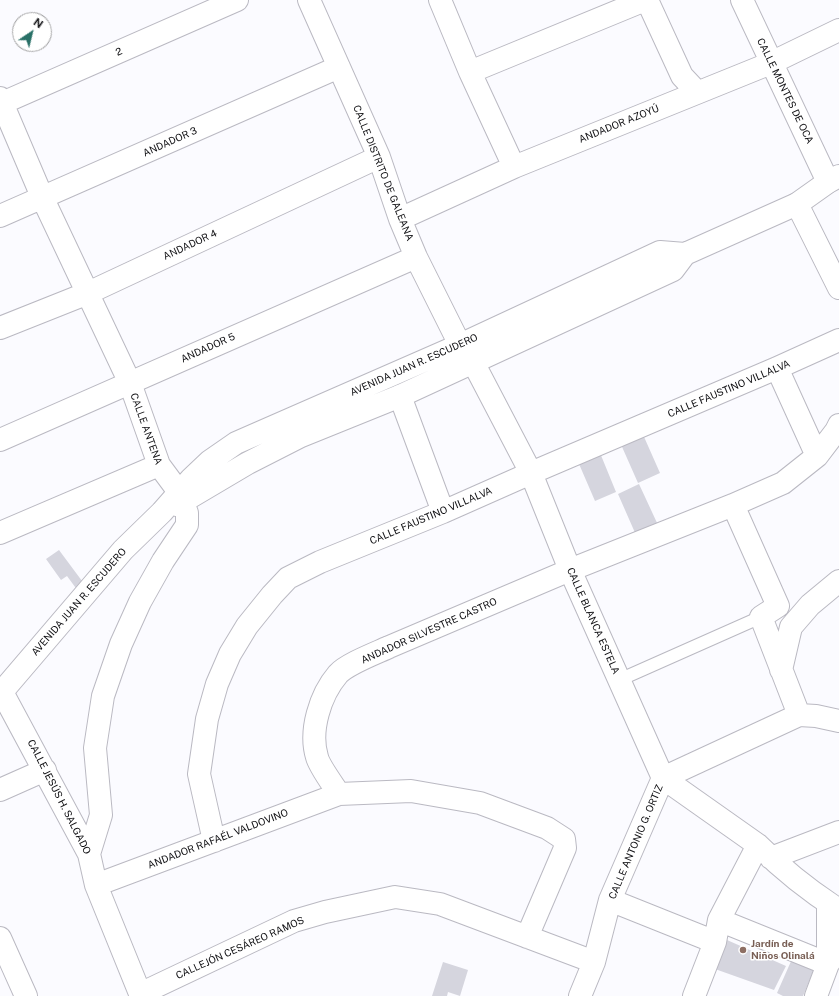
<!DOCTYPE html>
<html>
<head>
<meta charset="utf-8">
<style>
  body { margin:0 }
  #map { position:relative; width:839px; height:996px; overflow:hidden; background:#fbfbff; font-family:"Public Sans",sans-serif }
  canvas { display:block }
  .north { position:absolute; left:12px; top:12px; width:40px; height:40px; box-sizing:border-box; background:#fff; border:1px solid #9f9fa0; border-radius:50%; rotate:35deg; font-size:11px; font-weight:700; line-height:16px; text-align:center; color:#0f0f12 }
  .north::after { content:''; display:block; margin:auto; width:14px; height:18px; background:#297067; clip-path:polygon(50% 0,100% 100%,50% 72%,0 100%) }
</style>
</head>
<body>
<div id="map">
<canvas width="839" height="996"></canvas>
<div class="north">N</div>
</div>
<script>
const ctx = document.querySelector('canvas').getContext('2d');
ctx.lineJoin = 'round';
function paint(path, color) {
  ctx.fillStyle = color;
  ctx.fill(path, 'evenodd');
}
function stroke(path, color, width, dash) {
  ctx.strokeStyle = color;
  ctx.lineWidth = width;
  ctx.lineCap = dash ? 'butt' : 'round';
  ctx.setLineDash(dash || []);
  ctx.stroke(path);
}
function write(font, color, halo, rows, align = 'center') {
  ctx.font = font + ' "Public Sans",sans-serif';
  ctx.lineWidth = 3;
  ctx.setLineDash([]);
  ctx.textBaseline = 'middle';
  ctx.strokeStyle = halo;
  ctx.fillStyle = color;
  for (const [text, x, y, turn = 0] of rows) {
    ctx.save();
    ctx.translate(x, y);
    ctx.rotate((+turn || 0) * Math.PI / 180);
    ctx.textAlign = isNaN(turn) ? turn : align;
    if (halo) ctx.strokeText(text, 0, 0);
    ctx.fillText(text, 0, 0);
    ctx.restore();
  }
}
paint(new Path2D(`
  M641,430L660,473L638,483L619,440Z
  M598,448L616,492L595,501L576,457Z
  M639,484L658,525L636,535L618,494Z
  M59,550L85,585L78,591L67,576L61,580L46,559Z
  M727,940L786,966L774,990L715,969Z
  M792,959L814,969L803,996H783L777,993Z
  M443,962L468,970L460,996L448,992L447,996H432Z`), '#d5d5de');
const service = new Path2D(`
  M619,680L761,617`);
const minor = new Path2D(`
  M309,0L379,157L400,219L416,257L460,345L473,362L531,473L570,570L663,778L758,845C782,869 811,892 839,910
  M440,0L470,72L514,167
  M647,0L682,76L697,92
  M742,0L828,182
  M470,72L645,0
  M0,98L43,199L130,383L159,465L179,492L187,513V525L163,561L140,602L121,644L103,696L95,748L101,815L89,854
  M0,104L237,0
  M797,204L839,288
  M0,216L339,67
  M400,219L514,167L771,63L839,30
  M0,328L88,293L379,157
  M777,368L817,456
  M400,396L443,512
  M0,440L416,257
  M733,505L778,606L761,617L799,715
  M0,533L159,465
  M781,670L791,627L810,605L839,581
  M2,692L89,854L96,885L141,996
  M0,790L45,770
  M339,794C334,786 319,766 317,757C309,731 320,695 338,674C347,664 376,653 389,647L570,570L733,505L783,483L817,456L836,431L839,425
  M214,841L199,774L207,719L217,684L230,654L247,626L272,595L288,578L320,562L443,512L531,473L777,368L839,340
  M771,858L839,832
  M96,885L339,794L411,791L480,803L547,828L564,839L565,848L527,937
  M610,900L715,942
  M719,920L828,964L839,949
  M140,994L294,921L325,912L395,897L440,904L594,962
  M580,996L594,962L610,900L663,778L799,715L816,716L839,721
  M694,996L715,942L719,920L758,845
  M816,996L828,964V903`);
const secondary = new Path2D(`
  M177,505L248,463L301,436L400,396L673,270L685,254
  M0,694L123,550L162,512L191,479L210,461L236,443L460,345L660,252L685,254L797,204L828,182L839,176
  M0,938L26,996`);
stroke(service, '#bab9c2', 14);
stroke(minor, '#bab9c2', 24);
stroke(secondary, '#bab9c2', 24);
stroke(service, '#fff', 12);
stroke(minor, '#fff', 22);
stroke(secondary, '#fff', 22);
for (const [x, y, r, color] of [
  [743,950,4,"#8d6e63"]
]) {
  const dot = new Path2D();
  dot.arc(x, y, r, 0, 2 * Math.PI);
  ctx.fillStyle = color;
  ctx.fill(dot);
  stroke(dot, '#fff', 1.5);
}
write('10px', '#0f0f12', '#fff', [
  ["2",119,52,-24],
  ["CALLE MONTES DE OCA",785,91,64],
  ["ANDADOR AZOYÚ",619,124,-22],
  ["ANDADOR 3",170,142,-24],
  ["CALLE DISTRITO DE GALEANA",383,173,68],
  ["ANDADOR 4",190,245,-25],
  ["ANDADOR 5",208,348,-24],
  ["AVENIDA JUAN R. ESCUDERO",414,365,-24],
  ["CALLE FAUSTINO VILLALVA",729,389,-23],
  ["CALLE ANTENA",146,429,70],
  ["CALLE FAUSTINO VILLALVA",431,516,-23],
  ["AVENIDA JUAN R. ESCUDERO",79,602,-49],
  ["CALLE BLANCA ESTELA",593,621,66],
  ["ANDADOR SILVESTRE CASTRO",429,631,-24],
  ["CALLE JESÚS H. SALGADO",59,797,63],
  ["ANDADOR RAFAÉL VALDOVINO",218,839,-21],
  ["CALLE ANTONIO G. ORTIZ",636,842,-67],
  ["CALLEJÓN CESÁREO RAMOS",240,948,-24]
]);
write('bold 10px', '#785e54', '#fff', [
  ["Jardín de",751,944],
  ["Niños Olinalá",751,956]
], 'left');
</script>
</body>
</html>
